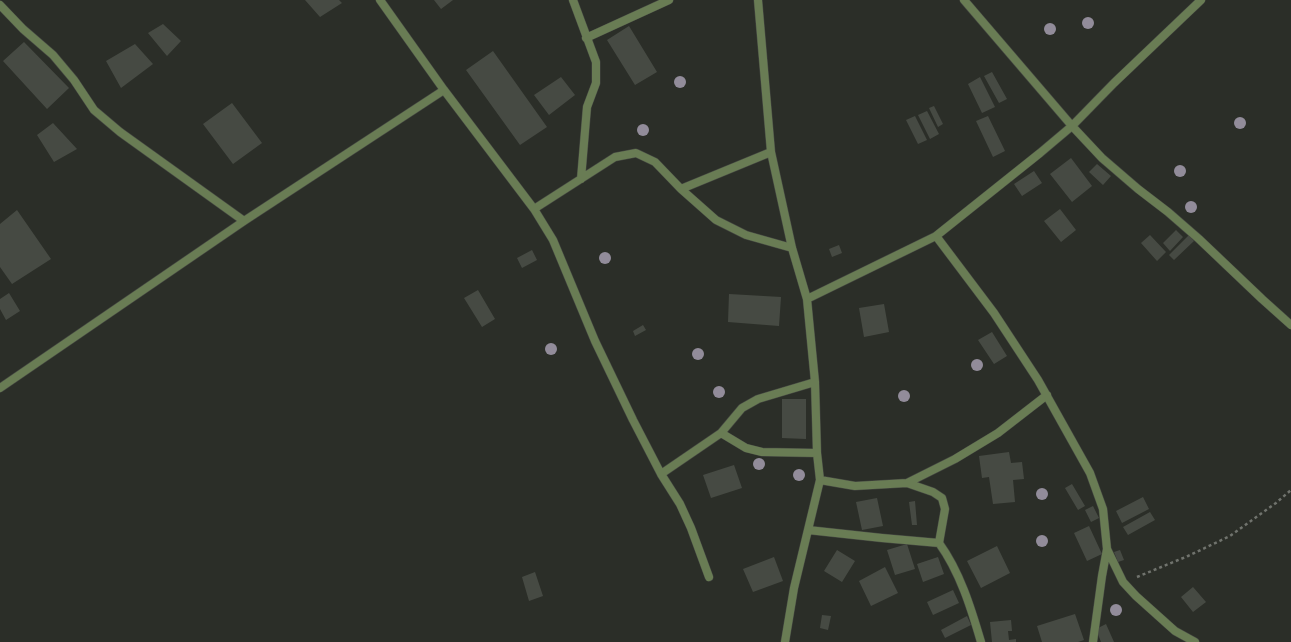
<!DOCTYPE html>
<html>
<head>
<meta charset="utf-8">
<style>
  body { margin:0 }
  canvas { display:block; background:#2b2e28 }
</style>
</head>
<body>
<canvas width="1291" height="642"></canvas>
<script>
const ctx = document.querySelector('canvas').getContext('2d');
ctx.lineJoin = 'round';
function paint(path, color) {
  ctx.fillStyle = color;
  ctx.fill(path, 'evenodd');
}
function stroke(path, color, width, dash) {
  ctx.strokeStyle = color;
  ctx.lineWidth = width;
  ctx.lineCap = dash ? 'butt' : 'round';
  ctx.setLineDash(dash || []);
  ctx.stroke(path);
}
paint(new Path2D(`
  M305,0H339L342,3L320,17Z
  M434,0H453L441,9Z
  M163,24L181,41L167,56L148,33Z
  M629,26L657,72L635,85L607,40Z
  M24,42L69,88L47,109L3,61Z
  M135,44L153,64L121,88L106,61Z
  M493,51L547,127L520,145L466,70Z
  M992,72L1007,99L999,103L984,76Z
  M561,77L575,95L549,115L534,95Z
  M980,77L995,107L982,113L968,84Z
  M232,103L262,143L233,164L203,124Z
  M934,106L943,124L938,127L929,108Z
  M927,111L939,134L930,139L918,115Z
  M915,116L927,140L918,144L906,120Z
  M988,116L1005,151L993,157L976,121Z
  M53,123L77,149L54,162L37,135Z
  M1071,158L1092,186L1072,202L1050,174Z
  M1097,164L1111,176L1103,185L1089,172Z
  M1034,171L1042,183L1022,196L1014,184Z
  M1060,209L1076,230L1061,242L1044,221Z
  M17,210L51,259L12,284L0,267V224Z
  M1176,230L1183,237L1170,251L1163,243Z
  M1150,235L1166,252L1157,261L1141,243Z
  M1189,235L1194,241L1174,260L1169,255Z
  M839,245L842,253L832,257L829,249Z
  M532,250L537,260L522,268L517,258Z
  M478,290L495,319L482,327L464,298Z
  M9,293L20,311L6,320L0,309V299Z
  M729,294L781,297L779,326L728,322Z
  M884,304L889,332L864,337L859,308Z
  M643,325L646,330L635,336L633,331Z
  M992,332L1007,356L994,364L978,340Z
  M782,399H806V439L782,438Z
  M1009,452L1011,463L1022,462L1024,479L1013,480L1015,502L993,504L989,477L982,478L979,456Z
  M734,465L742,488L711,498L703,475Z
  M1072,484L1085,506L1078,510L1065,488Z
  M1143,497L1149,509L1122,523L1116,511Z
  M877,498L883,526L862,530L856,502Z
  M915,501L917,525H912L909,502Z
  M1093,506L1099,518L1091,522L1085,510Z
  M1150,512L1155,520L1128,535L1123,527Z
  M1089,526L1102,554L1087,561L1074,533Z
  M907,544L915,569L895,575L887,550Z
  M997,546L1010,573L981,588L967,561Z
  M837,550L855,561L842,582L824,571Z
  M1120,550L1124,560L1118,562L1114,552Z
  M774,557L783,581L753,592L743,569Z
  M938,557L944,574L923,582L917,564Z
  M885,567L898,593L871,606L859,581Z
  M535,572L543,596L529,601L522,577Z
  M1193,587L1206,602L1193,612L1181,597Z
  M953,590L959,603L933,615L927,602Z
  M1075,614L1084,640L1078,642H1042L1037,626Z
  M822,615L831,616L828,630L820,628Z
  M967,616L971,625L945,638L941,630Z
  M1011,620L1012,631H1008L1009,640L1016,639V642H992L990,622Z
  M1106,624L1114,642H1101L1096,629Z`), '#464a43');
const street = new Path2D(`
  M380,0L444,90L534,209L553,240L595,341L633,420L661,474L680,504L691,528L709,577
  M573,0L596,62V83L587,107L581,179
  M758,0L771,152L792,248L807,299L815,382L817,453L820,480L794,588L785,642
  M964,0L1072,126L1114,83L1201,0
  M0,5L23,29L53,55L74,80L94,110L120,132L244,221
  M586,38L669,0
  M681,189L716,220L746,235L792,248
  M534,209L615,157L636,153L655,162L681,189L771,152
  M936,236L1040,153L1072,126L1102,158L1138,189L1168,212L1199,239L1262,299L1291,325
  M807,299L936,236L994,313L1038,380L1090,473L1103,509L1107,549L1123,582L1136,596L1175,631L1195,642
  M0,388L244,221L444,90
  M721,433L746,448L762,452L817,453
  M661,474L721,433L742,408L758,399L815,382
  M820,480L855,486L907,483L933,492L942,498L945,509L939,543
  M907,483L955,459L998,433L1047,395
  M808,530L882,538L939,543C960,572 971,608 981,642
  M1093,642L1102,576L1107,549`);
stroke(street, '#464943', 9);
stroke(new Path2D(`
  M1137,577L1188,556L1230,536L1276,503L1291,490`), '#70736d', 2.5, [3, 3]);
stroke(street, '#697c54', 8);
ctx.fillStyle = '#928c9a';
for (const [x, y] of [
  [1088,23],
  [1050,29],
  [680,82],
  [1240,123],
  [643,130],
  [1180,171],
  [1191,207],
  [605,258],
  [551,349],
  [698,354],
  [977,365],
  [719,392],
  [904,396],
  [759,464],
  [799,475],
  [1042,494],
  [1042,541],
  [1116,610]
]) {
  ctx.beginPath();
  ctx.arc(x, y, 6, 0, 2 * Math.PI);
  ctx.fill();
}
</script>
</body>
</html>
